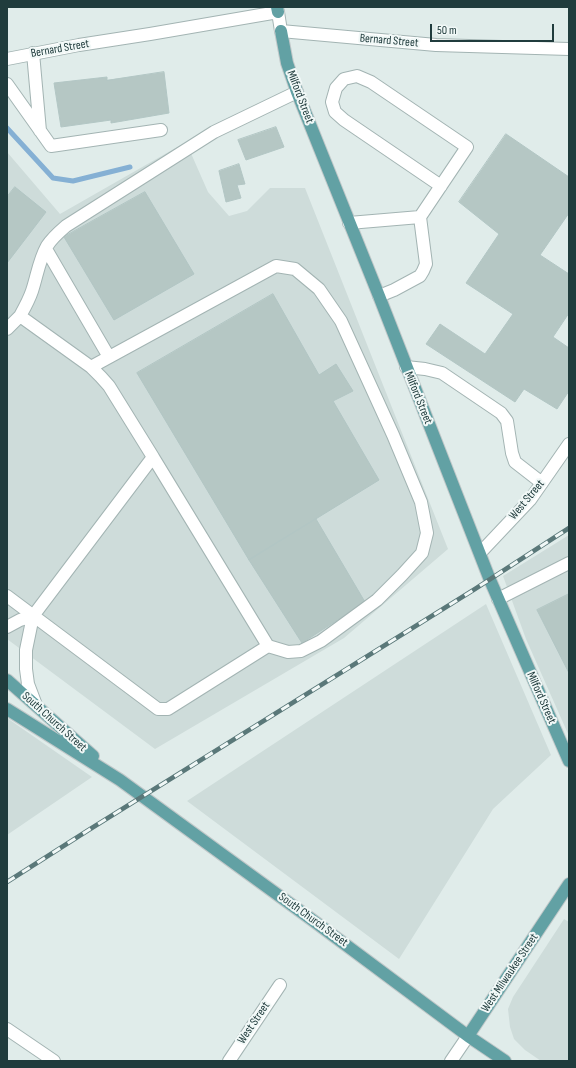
<!DOCTYPE html>
<html>
<head>
<meta charset="utf-8">
<style>
  body { margin:0 }
  #map { position:relative; width:576px; height:1068px; overflow:hidden; background:#e0ecea; font-family:"Sofia Sans Condensed",sans-serif }
  canvas { display:block }
  .frame { position:absolute; inset:0; border:8px solid #203c3d; pointer-events:none }
  .scale { position:absolute; left:430px; top:24px; width:124px; height:18px; box-sizing:border-box; border:2px solid #203c3d; border-top:0; padding-left:5px; font-size:12px; line-height:14px; white-space:nowrap; color:#203c3d; -webkit-text-stroke:3px #f1f8f7; paint-order:stroke }
</style>
</head>
<body>
<div id="map">
<canvas width="576" height="1068"></canvas>
<div class="frame"></div>
<div class="scale">50 m</div>
</div>
<script>
const ctx = document.querySelector('canvas').getContext('2d');
ctx.lineJoin = 'round';
function paint(path, color) {
  ctx.fillStyle = color;
  ctx.fill(path, 'evenodd');
}
function stroke(path, color, width, dash) {
  ctx.strokeStyle = color;
  ctx.lineWidth = width;
  ctx.lineCap = dash ? 'butt' : 'round';
  ctx.setLineDash(dash || []);
  ctx.stroke(path);
}
function write(font, color, halo, rows, align = 'center') {
  ctx.font = font + ' "Sofia Sans Condensed",sans-serif';
  ctx.lineWidth = 4;
  ctx.setLineDash([]);
  ctx.textBaseline = 'middle';
  ctx.strokeStyle = halo;
  ctx.fillStyle = color;
  for (const [text, x, y, turn = 0] of rows) {
    ctx.save();
    ctx.translate(x, y);
    ctx.rotate((+turn || 0) * Math.PI / 180);
    ctx.textAlign = isNaN(turn) ? turn : align;
    if (halo) ctx.strokeText(text, 0, 0);
    ctx.fillText(text, 0, 0);
    ctx.restore();
  }
}
paint(new Path2D(`
  M186,142L208,192L229,216L247,211L270,188H305L448,549L344,638L155,749L7,639V152L60,214Z
  M569,535V736L526,639L503,576Z
  M486,604L551,755L493,809L399,959L187,801Z
  M7,718L92,777L7,835Z
  M564,919L569,922V1061H541L525,1050L514,1039L510,1027L508,1009L513,997Z`), '#cedcda');
stroke(new Path2D(`
  M7,128L53,178L73,181L130,167`), '#85b0d4', 5);
const building = new Path2D(`
  M164,72L169,113L111,123V120L61,127L54,83L107,77V80Z
  M276,127L284,147L246,160L238,140Z
  M506,134L569,177V213L540,255L569,274V313L553,337L569,348V391L557,409L524,389L515,402L426,344L440,324L485,354L513,314L466,283L499,234L459,202Z
  M239,164L245,184L237,185L241,198L226,202L219,171Z
  M15,187L46,212L7,263V197Z
  M145,192L194,274L114,320L64,237Z
  M273,294L319,375L336,364L353,391L333,401L379,480L249,560L137,373Z
  M316,519L365,602L302,643L249,560Z
  M569,594V673L537,610Z`);
paint(building, '#b5c7c4');
stroke(building, '#b2c6c4', 1);
const minor = new Path2D(`
  M33,53L40,131
  M7,59L79,45L150,34L278,12L281,31L436,45L569,49
  M7,84L51,146L161,130
  M349,223L420,217
  M46,249L109,357
  M379,296L394,290L420,276L423,271L426,264L420,217L467,147L371,82L357,76L344,79L336,88L332,102L335,112L344,120L441,186
  M20,316C25,307 29,300 32,291C37,276 39,260 47,246C52,238 59,232 66,226L214,132L297,92
  M7,329L20,316L91,367L101,377L109,386L153,457L33,616L26,650V669L28,684L36,705
  M91,367L276,266L295,269L319,289L341,321L393,435L421,502L427,533L422,553L402,575L377,600L321,641L301,651L288,652L268,646
  M406,367L425,369L442,373L501,413L507,421L512,453L515,462L542,483
  M480,553L530,500L569,444
  M7,596L158,709H168L268,646L153,457
  M498,599L569,563
  M7,627L20,620L33,616
  M7,1029L54,1061
  M229,1061L280,985
  M451,1061L468,1036`);
const major = new Path2D(`
  M277,7L278,12
  M281,31L287,63L297,92L379,296L490,580L569,761
  M7,680L93,756
  M7,709L120,780L311,919L468,1036L505,1061
  M468,1036L569,884`);
stroke(minor, '#a3b4b3', 14);
stroke(major, '#c1c8c9', 14);
stroke(minor, '#fff', 12);
stroke(major, '#62a1a4', 12);
const rail = new Path2D(`
  M7,882L87,831L475,589L569,528`);
stroke(rail, '#5a7879', 4.5);
stroke(rail, '#f1f8f7', 3, [9]);
write('12px', '#203c3d', '#f1f8f7', [
  ["Bernard Street",389,41,5],
  ["Bernard Street",60,49,-10],
  ["Milford Street",300,97,69],
  ["Milford Street",418,398,68],
  ["West Street",527,500,-50],
  ["Milford Street",541,698,66],
  ["South Church Street",54,722,42],
  ["South Church Street",313,920,36],
  ["West Milwaukee Street",510,973,-56],
  ["West Street",254,1023,-56]
]);
</script>
</body>
</html>
